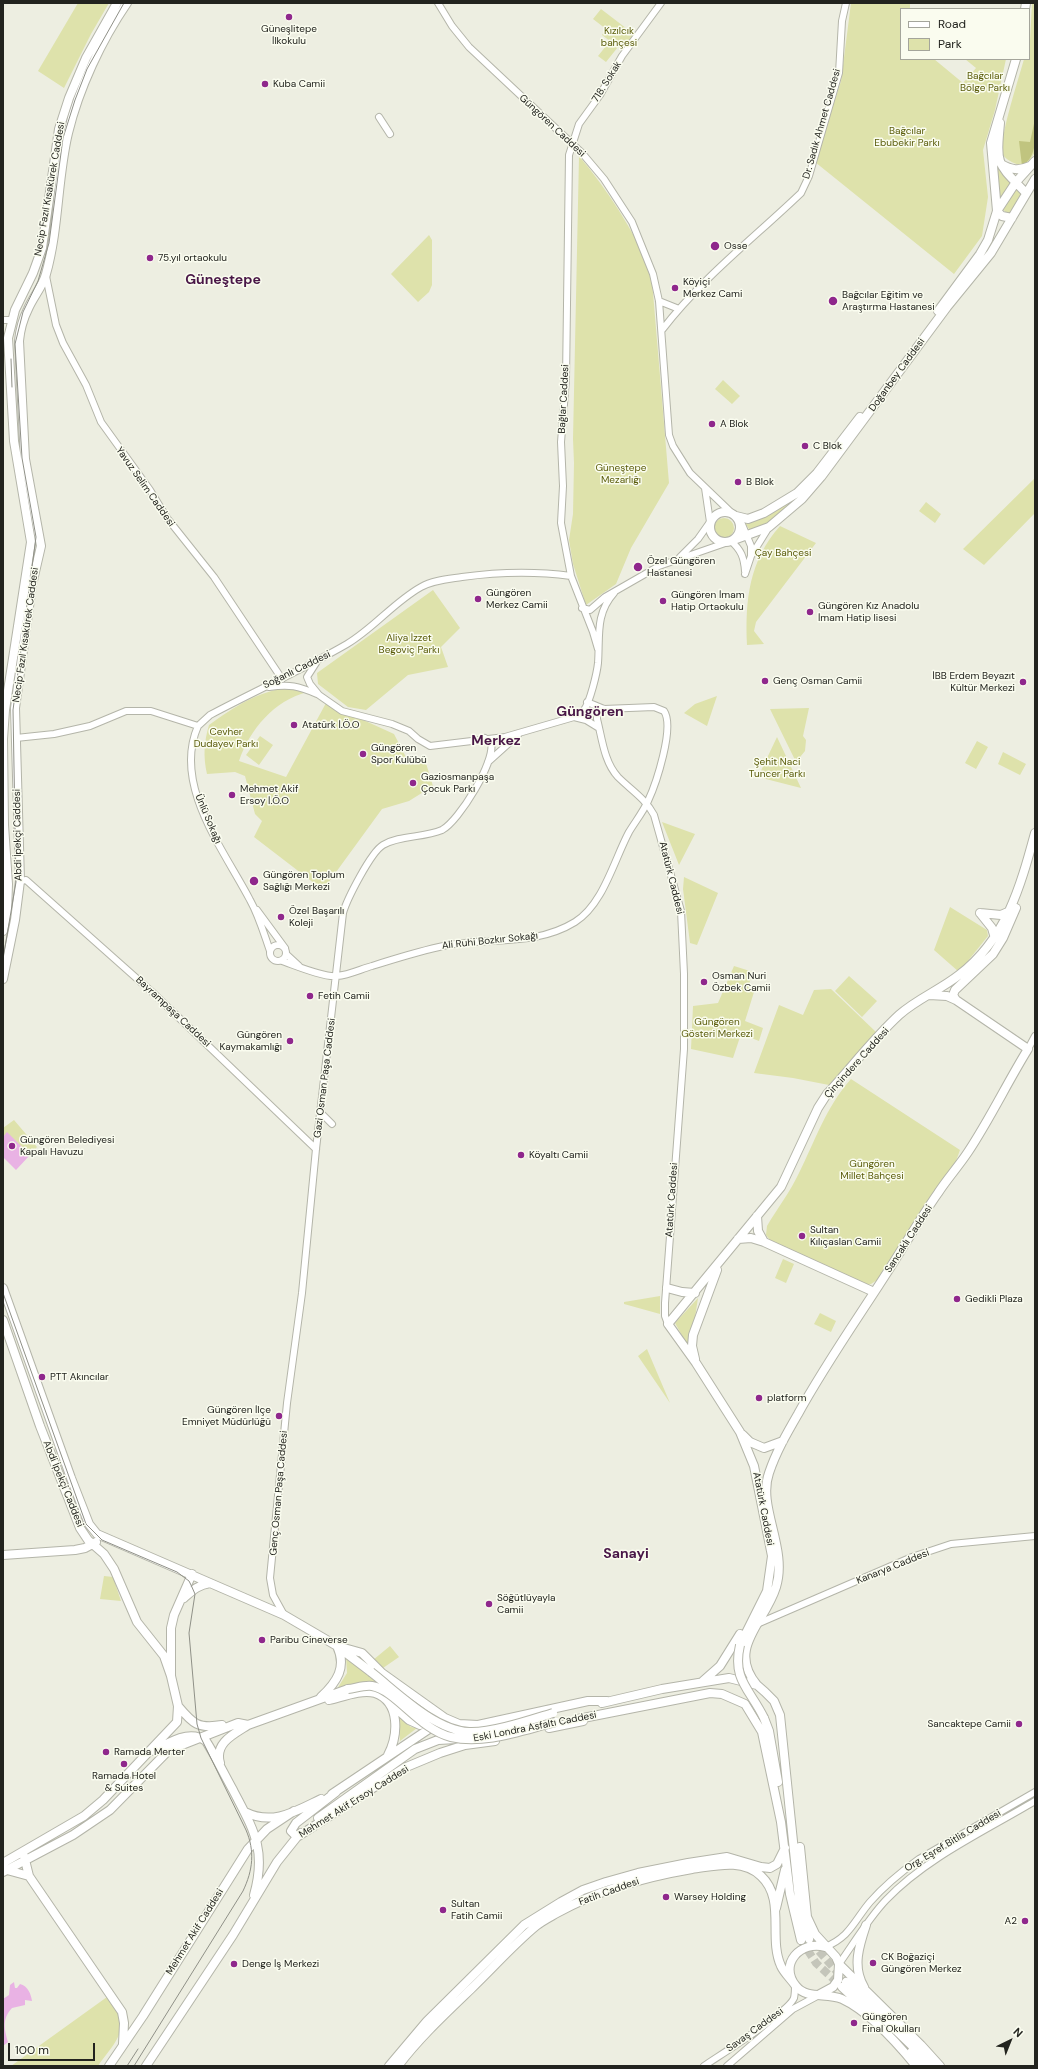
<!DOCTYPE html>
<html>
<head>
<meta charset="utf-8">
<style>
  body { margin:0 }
  #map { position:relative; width:1038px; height:2069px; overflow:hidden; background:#edeee1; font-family:"DM Sans",sans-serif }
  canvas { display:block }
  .frame { position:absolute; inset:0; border:4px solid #22231e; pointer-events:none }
  .legend { position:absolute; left:900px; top:8px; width:130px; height:52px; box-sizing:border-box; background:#fafcef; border:1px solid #a4a59b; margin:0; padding:5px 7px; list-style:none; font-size:12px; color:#22231e }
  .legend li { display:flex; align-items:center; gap:8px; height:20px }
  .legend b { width:20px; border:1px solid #a4a59b }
  .north { position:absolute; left:990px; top:2021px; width:40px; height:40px; -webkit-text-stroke:3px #fafcef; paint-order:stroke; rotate:43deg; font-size:11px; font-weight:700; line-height:16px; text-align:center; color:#22231e }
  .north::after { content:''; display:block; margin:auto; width:14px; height:18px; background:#22231e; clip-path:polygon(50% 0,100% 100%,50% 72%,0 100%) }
  .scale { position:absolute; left:8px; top:2043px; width:87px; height:18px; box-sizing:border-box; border:2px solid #22231e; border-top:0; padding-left:5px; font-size:12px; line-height:14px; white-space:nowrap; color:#22231e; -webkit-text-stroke:3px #fafcef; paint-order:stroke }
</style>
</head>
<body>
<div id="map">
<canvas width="1038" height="2069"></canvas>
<div class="frame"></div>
<ul class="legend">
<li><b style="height:5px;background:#fff"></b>Road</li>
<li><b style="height:11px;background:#dee2ab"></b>Park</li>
</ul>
<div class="north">N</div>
<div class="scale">100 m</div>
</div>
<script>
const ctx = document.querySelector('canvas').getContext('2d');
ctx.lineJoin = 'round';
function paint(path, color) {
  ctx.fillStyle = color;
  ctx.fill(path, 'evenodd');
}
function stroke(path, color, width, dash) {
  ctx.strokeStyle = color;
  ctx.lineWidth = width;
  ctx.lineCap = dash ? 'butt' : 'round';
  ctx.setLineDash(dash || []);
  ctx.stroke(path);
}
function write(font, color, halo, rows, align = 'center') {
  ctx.font = font + ' "DM Sans",sans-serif';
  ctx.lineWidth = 3;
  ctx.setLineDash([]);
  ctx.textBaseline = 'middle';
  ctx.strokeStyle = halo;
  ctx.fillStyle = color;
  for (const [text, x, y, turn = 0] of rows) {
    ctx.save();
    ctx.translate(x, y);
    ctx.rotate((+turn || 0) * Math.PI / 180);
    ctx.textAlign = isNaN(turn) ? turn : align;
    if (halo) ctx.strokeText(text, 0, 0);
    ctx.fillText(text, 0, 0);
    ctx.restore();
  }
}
paint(new Path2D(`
  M78,3H109L91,34L64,88L38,71Z
  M851,3H910V9H901V59H934L963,83L976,68L965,59H1006L995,110L983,150L988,197L982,236L954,274L815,162L841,81Z
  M1032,3H1035V152L1030,160L1022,166C1016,164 1007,161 1003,155C997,144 1020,75 1024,59H1029Z
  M601,9L635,35L623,50L618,47L606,62L598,56L610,41L602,35L606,29L593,19Z
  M579,156C608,190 632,229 651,269L669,483L631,548L616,584L586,605L573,564L569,540L573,514L574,463L573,439Z
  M997,166L1011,183L999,201Z
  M1015,189L1021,193V195L1010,214L1006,213L1003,209Z
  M429,235L432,240V285L429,292L418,302L391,274Z
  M723,380L740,396L732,404L715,389Z
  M1035,478V513L984,565L963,549Z
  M802,493L769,522L751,532L745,523L765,517Z
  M926,502L941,514L935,523L919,511Z
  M714 528a10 10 0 1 1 20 0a10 10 0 1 1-20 0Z
  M780,526L816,543L756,622L754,631L764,644L747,645C745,600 749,561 780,526Z
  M433,590L460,628L441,647L448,667L408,675L366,710L348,707L318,684L317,673Z
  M290,687L307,692C274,701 250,729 239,761L286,777L326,703L394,734L410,765L425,760L433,786L409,801L382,809L323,890L254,837L262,821L255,814L245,776L235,772L207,774C203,756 204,742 209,725C236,706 256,692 290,687Z
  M717,696L707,726L684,713L695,704Z
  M809,708L803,736L806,740L805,751L796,762L770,709Z
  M260,736L273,745L259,765L246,755Z
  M777,737L801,788L758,777Z
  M977,741L988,747L976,769L965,763Z
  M1003,752L1026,764L1020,775L998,764Z
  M662,822L695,834L679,865Z
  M684,877L718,893L697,945L690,943L683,889Z
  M950,907L987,930L988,936L959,972L934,950Z
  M734,966L753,972L748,987L754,992L745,1021L763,1028L759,1041L741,1034L733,1058L691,1049L693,1006L718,1003Z
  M849,976L877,1001L862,1017L835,991Z
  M831,989L876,1032L829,1085L793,1078L754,1073L779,1005L803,1015L814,990Z
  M851,1079L960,1150L956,1161L880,1278L871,1284L866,1285L770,1240L766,1235L767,1226C777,1209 790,1192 799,1173C815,1141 826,1107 851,1079Z
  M14,1120L37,1147L30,1155L7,1133L3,1137V1128Z
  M783,1259L794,1264L786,1283L775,1278Z
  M660,1296V1314L624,1304V1302Z
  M698,1298L690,1350L675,1323Z
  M820,1313L836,1321L831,1332L814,1324Z
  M647,1349L670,1403L638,1356Z
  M104,1576L113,1577L121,1601L100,1599Z
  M390,1646L399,1657L383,1668L373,1660Z
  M346,1656L385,1686C365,1681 357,1683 337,1689L347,1673Z
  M398,1716L411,1727L417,1728L400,1741Z
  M107,1997C111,2003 117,2009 120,2016C127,2034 107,2052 98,2066H11Z`), '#dee2ab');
paint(new Path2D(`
  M1035,119C1035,137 1038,156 1022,166L1019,141L1030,142Z`), '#c0c47f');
paint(new Path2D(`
  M7,1132L30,1155L16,1170L3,1157V1137Z
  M14,1982L15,1988H17L20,1984C28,1986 31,1994 32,2001L25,2000V2005L12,2008C2,2019 4,2028 8,2042L3,2046V1999L9,1995L10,1985Z`), '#e9b2e4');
stroke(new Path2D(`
  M801,1940L816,1963L841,1986
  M811,1942L846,1982`), '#c4c5ba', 8, [8, 4]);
const minor = new Path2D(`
  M438,3L452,26L469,47L582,153L604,179L632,222L653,274L659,301L669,435L673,446L690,473L741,522L751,546V556L745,574
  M379,117L390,134
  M46,276L56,325L63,343L86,385L101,422L150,490L167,518L214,577L282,679
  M659,301L679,309
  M3,320H12
  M662,330C702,278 754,238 801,193L809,176L839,73L842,21L846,3
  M751,556L769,527
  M680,557L698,539L710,522L705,488
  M582,608L590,610L605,597L659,566L731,541C741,550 744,557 745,571
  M598,649L593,632L571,576L561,523L563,486L561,442L566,379L569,155L579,124L600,95L622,56L661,3
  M316,663L307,677L310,684L319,695L342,711L392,724L409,731L418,739L430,746L505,737L574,717L586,720L599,728
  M269,687C290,684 298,686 317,694
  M604,709L597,715V719C602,738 604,762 618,777C631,790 645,798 654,815L681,911L684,974V1049L665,1303V1316L668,1324
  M574,717C577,715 581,713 584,710C590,702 597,673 598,663C600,637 595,614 614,593
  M198,726C172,785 224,850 250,900C259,916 264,934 270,951
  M16,738L54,734L90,726L126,711H151L198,726L210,715C255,691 302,670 347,644C374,628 394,602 421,587C433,580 449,579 462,577C498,572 534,571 571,576
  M488,762L518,735
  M20,881L26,880L152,992L316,1149
  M257,910L285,948
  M270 953a8 8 0 1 1 16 0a8 8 0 1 1-16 0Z
  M286,954L299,966
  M282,961C294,965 325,978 337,976C349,975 361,969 372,966C394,959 417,952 439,947C484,936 533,948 575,922C603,905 614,860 629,832C635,822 643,812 648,801C656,784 675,727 664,711L654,707L604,709L587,702
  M1028,1049L1035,1036
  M320,1112L332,1124
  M284,1615L273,1595L270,1578L287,1403L302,1293L316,1149L343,913C347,899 371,852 383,845C400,835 423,838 442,830C459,821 496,761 491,742L485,738
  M757,1624L912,1557L951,1544L1035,1536
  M825,1947C850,1937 854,1921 870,1902C884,1886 901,1872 919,1859L1035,1792
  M839,1964C854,1943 868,1919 886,1900C926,1858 985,1831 1035,1801
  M704,2066C720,2055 788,2013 794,1998C795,1994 795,1989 795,1985
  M727,2066L793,2009L819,1995`);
const major = new Path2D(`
  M1025,9L1026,3
  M1000,123C996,166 997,163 1026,193
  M1001,164C1011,170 1019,171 1030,166
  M1012,218L1002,216L997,211L991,143L1016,59
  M938,311L980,254L988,240L997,211L1016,182L1035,161
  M710 527a15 15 0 1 1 30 0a15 15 0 1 1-30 0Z
  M736,516L748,519L764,513L797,493L817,473L860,417
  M731,541L769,527L802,499L821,477L947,307L991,253L1035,179
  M980,913L1001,915L1010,911
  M980,913L992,928L995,938
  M3,931L7,913L8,884L4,825L3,739L5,710L31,542L14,441L8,338L15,310L33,273L42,248L59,129L69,98L86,58L117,3
  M3,979L15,920L20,881L15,708L32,585L41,546L25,459L19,341C20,330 23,319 28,309C33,297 43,286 46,274C59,228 57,179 68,133C79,88 101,41 127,3
  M956,1000L953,995L955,990L993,954L1003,938L1016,908
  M738,1239L751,1238L764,1242L758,1231L757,1216
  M764,1242L874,1292
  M3,1288L71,1478L89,1524L97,1534L284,1615L337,1646L362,1653L382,1673L445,1718L459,1724L478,1725L588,1701H607
  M667,1288L682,1292L695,1293
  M3,1320L40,1426L80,1528L88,1540L104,1554L114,1569L137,1622L164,1656L171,1676
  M695,1359L692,1346L693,1335L717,1270
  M743,1435L750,1442L764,1448L783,1441
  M3,1555L75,1550L85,1548L96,1542
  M184,1598C193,1590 198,1585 210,1583
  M740,1645L767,1591L772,1556L754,1466L740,1432L696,1363L668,1324L781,1187L818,1108L827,1094C851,1068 873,1039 899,1015C917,999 940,990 959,975C1006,939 1020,888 1035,833
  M342,1650L371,1672
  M703,1681L720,1666L740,1634
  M757,1685C726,1648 765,1623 776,1587C788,1548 757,1507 769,1473C776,1452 787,1433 798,1414C822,1370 851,1328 879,1285C899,1255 917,1223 938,1193C947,1179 958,1167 968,1152C990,1119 1007,1083 1028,1049L956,1000L947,996L929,995
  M321,1697C337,1682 347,1667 337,1646
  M329,1700C342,1697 362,1689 375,1693C401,1702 398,1736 388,1755
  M390,1703L409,1720L420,1725L430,1721
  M602,1703L662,1689L729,1678L757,1685L765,1692L774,1701L780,1715L801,1919L809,1939
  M178,1706C193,1724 198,1729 222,1725
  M764,1718L769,1731L778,1782
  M578,1719L710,1693L722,1694L745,1704L762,1732L781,1822L790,1894L801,1940
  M549,1728L583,1721
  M154,1751C169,1742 190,1729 206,1741C216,1757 224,1774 233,1790C253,1829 267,1849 254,1895
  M220,1763C214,1743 234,1734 248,1725
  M332,1794L435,1725
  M245,1812C273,1826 296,1811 321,1799
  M318,1818L415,1749L438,1740L457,1739
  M301,1833L297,1837L291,1831L296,1823L336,1792
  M800,1847L807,1917L815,1934L836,1957L839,1964L838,1980L833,1987L820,1994
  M24,1856L29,1876L122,2012L124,2023L123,2044
  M3,1863L84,1816L103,1800L177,1722L178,1706L171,1676V1628L174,1615L192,1574
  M7,1870L29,1876
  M3,1872L73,1835L110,1810L169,1750L238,1723L248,1725L348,1689
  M776,1908L785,1870
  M825,1947C801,1940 778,1964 796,1986C807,2000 827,1992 842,1999C868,2011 898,2044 916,2066
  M839,1964L921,2045L940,2066
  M846,1982L932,2065
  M842,1987L871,2014
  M864,1987C852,1967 859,1946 866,1925
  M912,2051L925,2066
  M109,2066L143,2016L248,1849L267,1829L294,1811
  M146,2066L233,1935L277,1862L297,1837L404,1768L440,1753L465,1745L495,1741
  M389,2066L427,2021L524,1925L561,1902L583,1890L606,1882L638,1873L688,1863L727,1857L761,1867L770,1868L777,1864L785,1848
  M398,2066C419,2038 446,2013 471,1989C493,1968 513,1945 536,1926C542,1921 550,1917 557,1913C598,1890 645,1877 692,1869C715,1866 742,1858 761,1876C786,1899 768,1938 781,1966C784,1973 791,1979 795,1985`);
stroke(minor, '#b4b5a9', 8);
stroke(major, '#b4b5a9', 10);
stroke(minor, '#fff', 6);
stroke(major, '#fff', 8);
stroke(new Path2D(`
  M11,359L12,387
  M3,959L16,882L13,710L36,537L22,458L15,344L23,312L38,281L49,243L63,138L75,100L87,69L124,3
  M3,1293L86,1524L102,1540L177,1572L189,1581L191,1585L195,1594L189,1633L197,1724L201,1738L246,1830C255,1851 253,1870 243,1891L134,2066
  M127,2066L138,2049`), '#8f9087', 1);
const majorBridge = new Path2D(`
  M740,1645C732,1680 750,1689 764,1718
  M371,1672C398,1693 434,1730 469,1732C492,1733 530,1720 553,1713
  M348,1689C356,1688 364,1685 372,1686C396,1690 420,1730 451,1737C484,1745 523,1730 556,1722`);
stroke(majorBridge, '#b4b5a9', 10, []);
stroke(majorBridge, '#fff', 8);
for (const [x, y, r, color] of [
  [289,17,4,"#8f278c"],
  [265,84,4,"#8f278c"],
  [715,246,5,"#8f278c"],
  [150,258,4,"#8f278c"],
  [675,288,4,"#8f278c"],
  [833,301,5,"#8f278c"],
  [712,424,4,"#8f278c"],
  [805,446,4,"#8f278c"],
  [738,482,4,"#8f278c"],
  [638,567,5,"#8f278c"],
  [478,599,4,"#8f278c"],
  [663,601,4,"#8f278c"],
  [810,612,4,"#8f278c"],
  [765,681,4,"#8f278c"],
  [1023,682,4,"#8f278c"],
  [294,725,4,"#8f278c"],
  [363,754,4,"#8f278c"],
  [413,783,4,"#8f278c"],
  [232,795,4,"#8f278c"],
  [254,881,5,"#8f278c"],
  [281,917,4,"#8f278c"],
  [704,982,4,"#8f278c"],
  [310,996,4,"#8f278c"],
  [290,1041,4,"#8f278c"],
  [12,1146,4,"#8f278c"],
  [521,1155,4,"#8f278c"],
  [802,1236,4,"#8f278c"],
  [957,1299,4,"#8f278c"],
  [42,1377,4,"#8f278c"],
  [759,1398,4,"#8f278c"],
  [279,1416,4,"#8f278c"],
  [489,1604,4,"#8f278c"],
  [262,1640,4,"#8f278c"],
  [1019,1724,4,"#8f278c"],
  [106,1752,4,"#8f278c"],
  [124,1764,4,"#8f278c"],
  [666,1897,4,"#8f278c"],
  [443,1910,4,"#8f278c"],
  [1025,1921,4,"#8f278c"],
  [873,1963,4,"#8f278c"],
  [234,1964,4,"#8f278c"],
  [854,2023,4,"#8f278c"]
]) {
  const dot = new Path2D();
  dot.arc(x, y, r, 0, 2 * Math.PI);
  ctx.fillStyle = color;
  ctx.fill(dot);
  stroke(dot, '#fafcef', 1.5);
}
write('10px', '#22231e', '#fafcef', [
  ["Güneşlitepe",289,29,"center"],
  ["İlkokulu",289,41,"center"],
  ["Kuba Camii",273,84],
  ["Osse",724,246],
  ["75.yıl ortaokulu",158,258],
  ["Köyiçi",683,282],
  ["Merkez Cami",683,294],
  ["Bağcılar Eğitim ve",842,295],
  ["Araştırma Hastanesi",842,307],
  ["A Blok",720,424],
  ["C Blok",813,446],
  ["B Blok",746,482],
  ["Özel Güngören",647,561],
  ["Hastanesi",647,573],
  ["Güngören",486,593],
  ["Merkez Camii",486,605],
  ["Güngören İmam",671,595],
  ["Hatip Ortaokulu",671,607],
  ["Güngören Kız Anadolu",818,606],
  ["İmam Hatip lisesi",818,618],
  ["İBB Erdem Beyazıt",1015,676,"right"],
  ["Kültür Merkezi",1015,688,"right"],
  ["Genç Osman Camii",773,681],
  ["Atatürk İ.Ö.O",302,725],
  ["Güngören",371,748],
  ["Spor Kulübü",371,760],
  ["Gaziosmanpaşa",421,777],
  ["Çocuk Parkı",421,789],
  ["Mehmet Akif",240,789],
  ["Ersoy İ.Ö.O",240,801],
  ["Güngören Toplum",263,875],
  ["Sağlığı Merkezi",263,887],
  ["Özel Başarılı",289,911],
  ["Koleji",289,923],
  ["Osman Nuri",712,976],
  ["Özbek Camii",712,988],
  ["Fetih Camii",318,996],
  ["Güngören",282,1035,"right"],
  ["Kaymakamlığı",282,1047,"right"],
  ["Güngören Belediyesi",20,1140],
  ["Kapalı Havuzu",20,1152],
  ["Köyaltı Camii",529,1155],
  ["Sultan",810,1230],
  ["Kılıçaslan Camii",810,1242],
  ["Gedikli Plaza",965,1299],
  ["PTT Akıncılar",50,1377],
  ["platform",767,1398],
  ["Güngören İlçe",271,1410,"right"],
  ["Emniyet Müdürlüğü",271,1422,"right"],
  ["Söğütlüyayla",497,1598],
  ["Camii",497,1610],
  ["Paribu Cineverse",270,1640],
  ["Sancaktepe Camii",1011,1724,"right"],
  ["Ramada Merter",114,1752],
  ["Ramada Hotel",124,1776,"center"],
  ["& Suites",124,1788,"center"],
  ["Warsey Holding",674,1897],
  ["Sultan",451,1904],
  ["Fatih Camii",451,1916],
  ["A2",1017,1921,"right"],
  ["CK Boğaziçi",881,1957],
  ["Güngören Merkez",881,1969],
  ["Denge İş Merkezi",242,1964],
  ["Güngören",862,2017],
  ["Final Okulları",862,2029]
], 'left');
write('10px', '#5a5c0a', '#fafcef', [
  ["Kızılcık",619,31],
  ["bahçesi",619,43],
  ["Bağcılar",985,76],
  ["Bölge Parkı",985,88],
  ["Bağcılar",907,131],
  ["Ebubekir Parkı",907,143],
  ["Güneştepe",621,468],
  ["Mezarlığı",621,480],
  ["Çay Bahçesi",783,553],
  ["Aliya İzzet",409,638],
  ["Begoviç Parkı",409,650],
  ["Cevher",226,732],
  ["Dudayev Parkı",226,744],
  ["Şehit Naci",777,762],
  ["Tuncer Parkı",777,774],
  ["Güngören",717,1022],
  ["Gösteri Merkezi",717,1034],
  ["Güngören",872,1164],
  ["Millet Bahçesi",872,1176]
]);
write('10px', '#22231e', '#fafcef', [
  ["718. Sokak",607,82,-58],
  ["Dr. Sadık Ahmet Caddesi",822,124,-74],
  ["Güngören Caddesi",552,126,43],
  ["Necip Fazıl Kısakürek Caddesi",50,189,-80],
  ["Doğanbey Caddesi",897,375,-54],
  ["Bağlar Caddesi",564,399,-87],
  ["Yavuz Selim Caddesi",145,487,55],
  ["Necip Fazıl Kısakürek Caddesi",26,635,-82],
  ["Soğanlı Caddesi",297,670,-26],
  ["Ünlü Sokağı",208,819,67],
  ["Abdi İpekçi Caddesi",18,835,-91],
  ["Atatürk Caddesi",671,878,76],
  ["Ali Ruhi Bozkır Sokağı",490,941,-6],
  ["Bayrampaşa Caddesi",173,1012,43],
  ["Çinçindere Caddesi",857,1063,-48],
  ["Gazi Osman Paşa Caddesi",325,1078,-83],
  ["Atatürk Caddesi",672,1200,-86],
  ["Sancaklı Caddesi",909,1239,-57],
  ["Abdi İpekçi Caddesi",63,1484,68],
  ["Genç Osman Paşa Caddesi",279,1493,-85],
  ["Atatürk Caddesi",763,1509,79],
  ["Kanarya Caddesi",893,1567,-22],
  ["Eski Londra Asfaltı Caddesi",535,1727,-11],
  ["Mehmet Akif Ersoy Caddesi",354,1802,-32],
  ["Org. Eşref Bitlis Caddesi",953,1841,-31],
  ["Fatih Caddesi",609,1892,-20],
  ["Mehmet Akif Caddesi",195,1932,-58],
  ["Savaş Caddesi",755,2030,-36]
]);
write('bold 14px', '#491747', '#fafcef', [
  ["Güneştepe",223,280],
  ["Güngören",590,712],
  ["Merkez",496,741],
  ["Sanayi",626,1554]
]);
</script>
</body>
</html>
